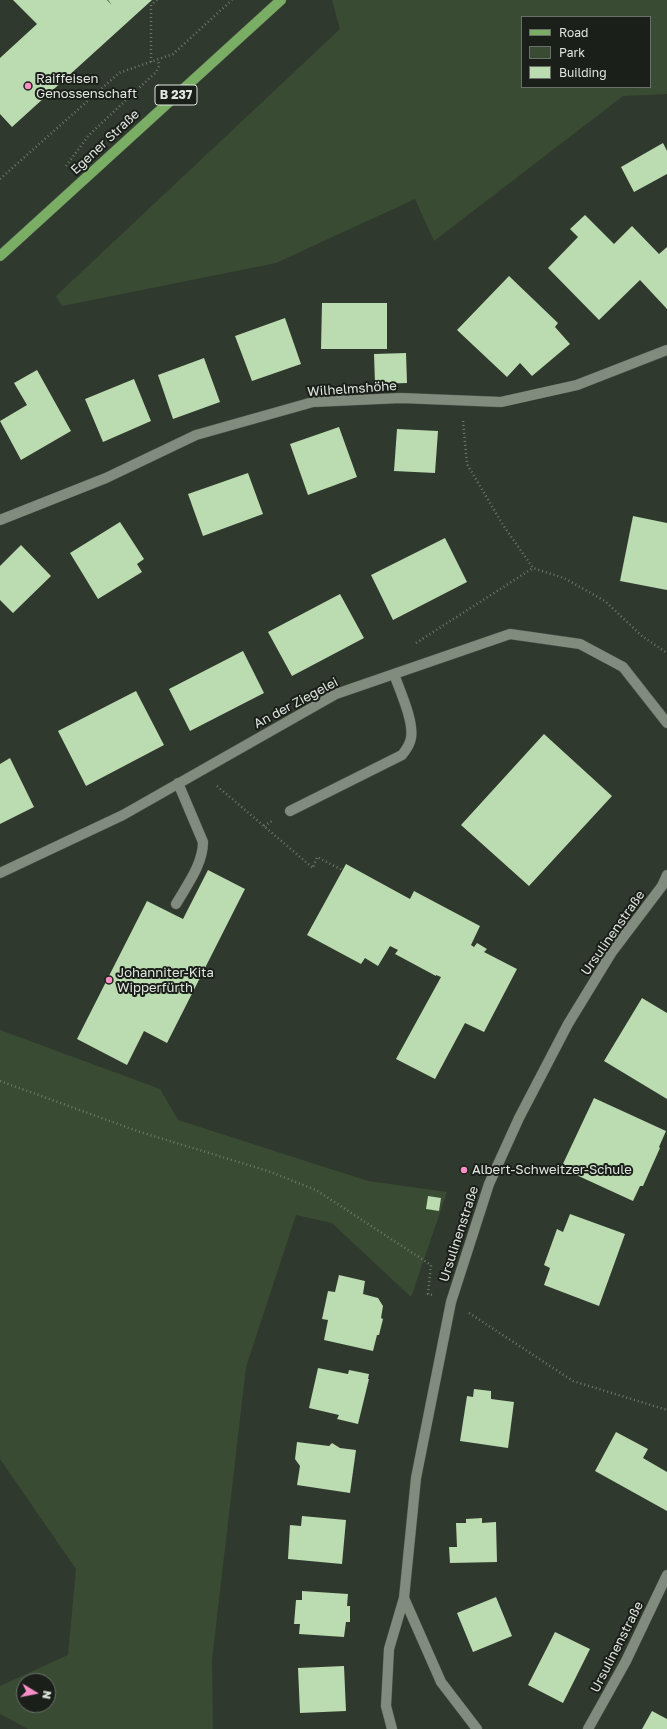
<!DOCTYPE html>
<html>
<head>
<meta charset="utf-8">
<style>
  body { margin:0 }
  #map { position:relative; width:667px; height:1729px; overflow:hidden; background:#30392d; font-family:"Golos Text",sans-serif }
  canvas { display:block }
  .legend { position:absolute; left:521px; top:16px; width:130px; height:72px; box-sizing:border-box; background:#1b1f1a; border:1px solid #6a6f69; margin:0; padding:5px 7px; list-style:none; font-size:12px; color:#e1e7df }
  .legend li { display:flex; align-items:center; gap:8px; height:20px }
  .legend b { width:20px; border:1px solid #6a6f69 }
  .north { position:absolute; left:16px; top:1673px; width:40px; height:40px; box-sizing:border-box; background:#1b1f1a; border:1px solid #6a6f69; border-radius:50%; rotate:100deg; font-size:11px; font-weight:700; line-height:16px; text-align:center; color:#e1e7df }
  .north::after { content:''; display:block; margin:auto; width:14px; height:18px; background:#fa8fc8; clip-path:polygon(50% 0,100% 100%,50% 72%,0 100%) }
</style>
</head>
<body>
<div id="map">
<canvas width="667" height="1729"></canvas>
<ul class="legend">
<li><b style="height:5px;background:#7aae65"></b>Road</li>
<li><b style="height:11px;background:#394c33"></b>Park</li>
<li><b style="height:11px;background:#bbdbb0"></b>Building</li>
</ul>
<div class="north">N</div>
</div>
<script>
const ctx = document.querySelector('canvas').getContext('2d');
ctx.lineJoin = 'round';
function paint(path, color) {
  ctx.fillStyle = color;
  ctx.fill(path, 'evenodd');
}
function stroke(path, color, width, dash) {
  ctx.strokeStyle = color;
  ctx.lineWidth = width;
  ctx.lineCap = dash ? 'butt' : 'round';
  ctx.setLineDash(dash || []);
  ctx.stroke(path);
}
function write(font, color, halo, rows, align = 'center') {
  ctx.font = font + ' "Golos Text",sans-serif';
  ctx.lineWidth = 4;
  ctx.setLineDash([]);
  ctx.textBaseline = 'middle';
  ctx.strokeStyle = halo;
  ctx.fillStyle = color;
  for (const [text, x, y, turn = 0] of rows) {
    ctx.save();
    ctx.translate(x, y);
    ctx.rotate((+turn || 0) * Math.PI / 180);
    ctx.textAlign = isNaN(turn) ? turn : align;
    if (halo) ctx.strokeText(text, 0, 0);
    ctx.fillText(text, 0, 0);
    ctx.restore();
  }
}
paint(new Path2D(`
  M332,0H667V94L623,96L434,241L415,199L276,263L62,306L56,296L340,29ZM522,17H650V87H522Z
  M0,1030L160,1089L178,1120L368,1181L447,1192L411,1297L332,1223L296,1215L246,1367L212,1660L213,1729H28L0,1714V1686L68,1655L76,1569L0,1459ZM24,1681H48V1705H24Z`), '#394c33');
paint(new Path2D(`
  M13,0H107L112,5L108,0H152L12,127L0,114V58L37,24Z
  M663,143L667,151V174L634,192L621,167Z
  M585,215L614,244L632,226L659,254L667,247V309L640,280L599,320L548,268L578,237L570,229Z
  M509,276L558,323L555,327L570,344L532,376L520,363L507,377L457,330Z
  M322,303H387V349H321Z
  M285,318L301,364L252,381L235,336Z
  M406,353L407,383L375,384L374,354Z
  M204,358L220,402L173,419L158,375Z
  M37,370L71,431L21,460L0,421L27,405L14,383Z
  M134,379L151,421L103,442L85,399Z
  M339,427L357,477L308,495L290,444Z
  M397,429L438,431L435,473L394,471Z
  M248,473L263,514L203,536L188,494Z
  M633,516L667,523V590L620,581Z
  M120,522L144,559L137,564L142,572L98,599L70,553Z
  M445,538L467,582L393,620L371,575Z
  M21,545L51,576L13,613L0,600V566Z
  M340,594L364,638L292,676L268,632Z
  M243,651L264,693L190,731L169,689Z
  M136,691L164,745L86,786L58,731Z
  M544,734L612,796L529,886L461,825Z
  M10,758L34,807L0,824V764Z
  M346,864L410,899L414,891L480,926L471,945L474,947L477,943L487,949L484,952L517,969L484,1032L465,1023L435,1079L396,1059L441,977L436,975V976L395,954L398,950L390,946L378,966L365,958L361,964L307,935Z
  M208,870L245,889L167,1043L144,1031L127,1065L77,1039L147,901L183,919Z
  M642,998L667,1013V1099L604,1061Z
  M594,1098L666,1131L659,1147L660,1148L643,1186H640L633,1201L561,1168Z
  M428,1196L441,1198L439,1211L426,1209Z
  M570,1214L625,1234L599,1306L544,1285L550,1268L544,1265L557,1229L563,1232Z
  M339,1275L365,1281L363,1294L378,1298L383,1306L381,1318L383,1319L379,1335H377L373,1351L324,1340L328,1320L322,1319L328,1291L335,1292Z
  M318,1368L348,1374L349,1370L369,1374L368,1379H369L358,1424L337,1419L339,1415L309,1408Z
  M474,1389L491,1391V1399L514,1402L508,1448L460,1441L467,1396L473,1397Z
  M616,1432L648,1449L643,1458L667,1472V1511L595,1471Z
  M297,1442L329,1446L332,1443L340,1448L356,1450L350,1493L297,1485L300,1466L295,1459Z
  M302,1516L346,1520L342,1564L288,1559L290,1525L301,1526Z
  M482,1518V1523L496,1522L497,1562L450,1563L449,1547H457L456,1523H466V1519Z
  M302,1591L348,1594L347,1606H350V1622H346L344,1637L299,1634L300,1624H294L296,1600H302Z
  M496,1597L512,1636L473,1652L457,1613Z
  M555,1632L590,1649L563,1703L528,1685Z
  M344,1666L346,1711L300,1713L298,1668Z
  M652,1711L667,1719V1729H642Z`), '#bbdbb0');
const minor = new Path2D(`
  M0,520L106,478L196,435L313,402L401,398L501,402L577,385L667,350
  M290,811L402,755C406,750 410,745 411,738C414,721 400,691 394,674
  M0,873L123,815L336,694L510,634L580,644L623,667L667,723
  M176,904C187,885 203,864 203,842L178,783
  M404,1598L441,1682L477,1729
  M392,1729L386,1706L389,1649L404,1598L416,1478L451,1302L489,1184L519,1118L568,1024L612,952L662,886L667,875
  M588,1729L626,1661L667,1575`);
const major = new Path2D(`
  M0,256L281,0`);
stroke(minor, '#4c544a', 11);
stroke(major, '#4c544a', 11);
stroke(new Path2D(`
  M151,62V5L157,0
  M66,166L89,135L156,72L159,66L158,60
  M0,179L119,73L173,54L232,0
  M463,421L467,464L503,525L533,568L564,578L605,601L642,636L667,653
  M416,643L533,568
  M217,786L313,868L317,857L342,870
  M264,826L272,821
  M0,1081L140,1132L268,1171L316,1190L431,1265L428,1294L433,1295
  M469,1313L573,1381L667,1410`), '#70786e', 2.5, [1, 3]);
stroke(minor, '#818c7e', 10);
stroke(major, '#7aae65', 10);
for (const [x, y, r, color] of [
  [28,86,4,"#fa8fc8"],
  [109,980,4,"#fa8fc8"],
  [464,1170,4,"#fa8fc8"]
]) {
  const dot = new Path2D();
  dot.arc(x, y, r, 0, 2 * Math.PI);
  ctx.fillStyle = color;
  ctx.fill(dot);
  stroke(dot, '#1b1f1a', 1.5);
}
for (const [x, y, w] of [
  [176,95,42]
]) {
  const box = new Path2D();
  box.roundRect(x - w / 2, y - 10, w, 20, 3);
  ctx.fillStyle = '#1b1f1a';
  ctx.fill(box);
  stroke(box, '#e1e7df', 1);
}
write('bold 12px', '#e1e7df', null, [
  ["B 237",176,95]
]);
write('13px', '#e1e7df', '#1b1f1a', [
  ["Raiffeisen",36,79],
  ["Genossenschaft",36,94],
  ["Johanniter-Kita",117,973],
  ["Wipperfürth",117,988],
  ["Albert-Schweitzer-Schule",472,1170]
], 'left');
write('13px', '#e1e7df', '#1b1f1a', [
  ["Egener Straße",105,142,-43],
  ["Wilhelmshöhe",352,389,-4],
  ["An der Ziegelei",296,703,-28],
  ["Ursulinenstraße",613,933,-55],
  ["Ursulinenstraße",459,1234,-72],
  ["Ursulinenstraße",617,1647,-63]
]);
</script>
</body>
</html>
